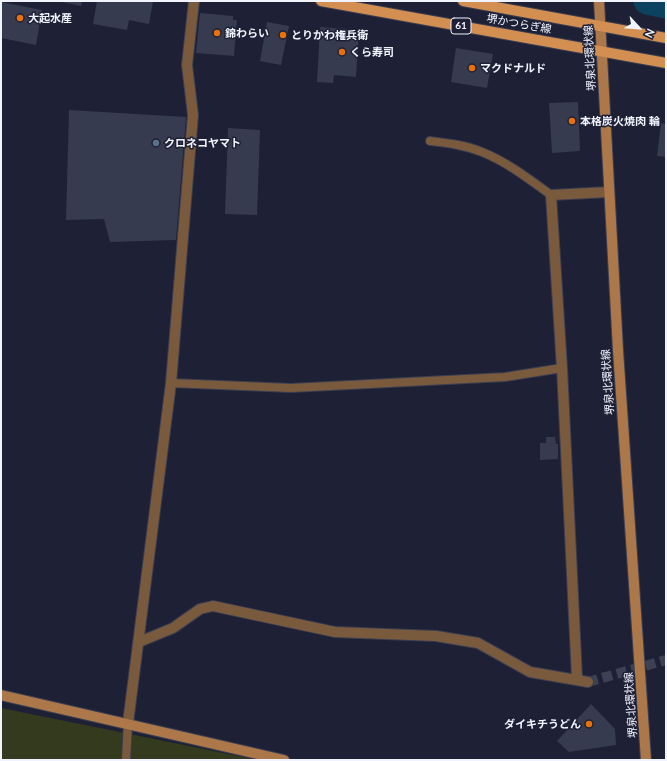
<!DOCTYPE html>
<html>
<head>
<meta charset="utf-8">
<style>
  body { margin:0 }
  #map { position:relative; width:667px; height:761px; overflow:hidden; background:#1e2135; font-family:Lato,sans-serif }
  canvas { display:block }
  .frame { position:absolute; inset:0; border:2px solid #f1f3fe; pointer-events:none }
  .north { position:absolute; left:619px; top:8px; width:40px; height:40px; -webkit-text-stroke:3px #1e2135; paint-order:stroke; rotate:116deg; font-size:11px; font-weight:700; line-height:16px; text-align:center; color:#f1f3fe }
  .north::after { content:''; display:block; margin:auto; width:14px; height:18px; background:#f1f3fe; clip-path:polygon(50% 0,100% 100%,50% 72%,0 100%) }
</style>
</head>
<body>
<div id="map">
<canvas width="667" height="761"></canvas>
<div class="frame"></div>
<div class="north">N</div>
</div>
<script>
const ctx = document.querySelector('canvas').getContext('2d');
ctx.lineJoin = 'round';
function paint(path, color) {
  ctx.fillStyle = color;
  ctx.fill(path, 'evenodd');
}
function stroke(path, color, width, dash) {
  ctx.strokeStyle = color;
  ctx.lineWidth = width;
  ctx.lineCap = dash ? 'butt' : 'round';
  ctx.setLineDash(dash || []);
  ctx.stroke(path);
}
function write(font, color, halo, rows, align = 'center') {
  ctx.font = font + ' Lato,"Noto Sans JP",sans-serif';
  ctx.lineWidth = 3;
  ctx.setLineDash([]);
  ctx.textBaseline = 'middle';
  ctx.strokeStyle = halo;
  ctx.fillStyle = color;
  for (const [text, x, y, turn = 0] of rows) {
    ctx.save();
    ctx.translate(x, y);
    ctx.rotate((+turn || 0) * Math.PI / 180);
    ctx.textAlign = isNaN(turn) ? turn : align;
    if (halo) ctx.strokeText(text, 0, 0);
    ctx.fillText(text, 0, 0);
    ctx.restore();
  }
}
paint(new Path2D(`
  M1,708L258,760H1Z`), '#343a1d');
stroke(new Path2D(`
  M647,1L666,5`), '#0c425f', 27);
paint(new Path2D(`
  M58,1H82L81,6Z
  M97,1H153L149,24L129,20L127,30L93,24Z
  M1,2L42,10L36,45L1,38Z
  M200,13L233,16V20H237L234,56L196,53Z
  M267,22L289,26L281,65L260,61Z
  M320,27L359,30L356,77L334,75L333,83L317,82Z
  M456,48L493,54L487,88L451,82Z
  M578,102L580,151L552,153L549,103Z
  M69,110L186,117L176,240L110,242L104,219L66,220Z
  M661,123L666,124V157L657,156Z
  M228,128L260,130L257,215L225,214Z
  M546,437H555L556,444H558V459L540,460V443H546Z
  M591,704L615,729L616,745L569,752L557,741Z`), '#373b50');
stroke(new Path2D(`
  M588,682L666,660`), '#3e4053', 10, [10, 5]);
const lane = new Path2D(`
  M430,141C447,143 465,145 482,152C507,162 529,179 551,195
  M171,383L291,388L505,377L562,368
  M126,760L128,723`);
const street = new Path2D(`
  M139,642L173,628L200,609L213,606L335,632L436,636L478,643L530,672L588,682
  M577,678L562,368L551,195L609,192
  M128,723L171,383L193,115L187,65L194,1`);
const secondary = new Path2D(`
  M599,1L618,350L646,760
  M1,695L284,760`);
const primary = new Path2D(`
  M321,1L666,63
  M463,1L666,38`);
stroke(lane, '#3c3e51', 10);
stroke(street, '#3c3e51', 12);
stroke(secondary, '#3c3e51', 12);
stroke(primary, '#3c3e51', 12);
stroke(lane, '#7a5a3d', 8);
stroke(street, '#7a5a3d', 10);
stroke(secondary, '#ac7849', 10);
stroke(primary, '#d38f52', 10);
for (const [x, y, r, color] of [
  [20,18,4,"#e8710a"],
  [217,33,4,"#e8710a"],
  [283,35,4,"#e8710a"],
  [342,52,4,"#e8710a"],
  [472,68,4,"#e8710a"],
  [572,121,4,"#e8710a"],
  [156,143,4,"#5c6f8a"],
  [589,724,4,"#e8710a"]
]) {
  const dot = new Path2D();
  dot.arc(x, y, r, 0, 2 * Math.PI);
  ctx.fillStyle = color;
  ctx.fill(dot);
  stroke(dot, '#1e2135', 1.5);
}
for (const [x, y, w] of [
  [461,26,20]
]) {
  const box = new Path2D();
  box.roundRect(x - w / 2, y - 8, w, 16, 3);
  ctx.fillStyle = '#1e2135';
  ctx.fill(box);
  stroke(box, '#f1f3fe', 1);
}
write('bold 10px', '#f1f3fe', null, [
  ["61",461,26]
]);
write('bold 11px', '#f1f3fe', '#1e2135', [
  ["大起水産",28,18],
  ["錦わらい",225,33],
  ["とりかわ権兵衛",291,35],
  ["くら寿司",350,52],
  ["マクドナルド",480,68],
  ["本格炭火焼肉 輪",580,121],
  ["クロネコヤマト",164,143],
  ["ダイキチうどん",581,724,"right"]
], 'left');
write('11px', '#f1f3fe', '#1e2135', [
  ["堺かつらぎ線",519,24,10],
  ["堺泉北環状線",590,58,-93],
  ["堺泉北環状線",608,382,-94],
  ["堺泉北環状線",631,705,-94]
]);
</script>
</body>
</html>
